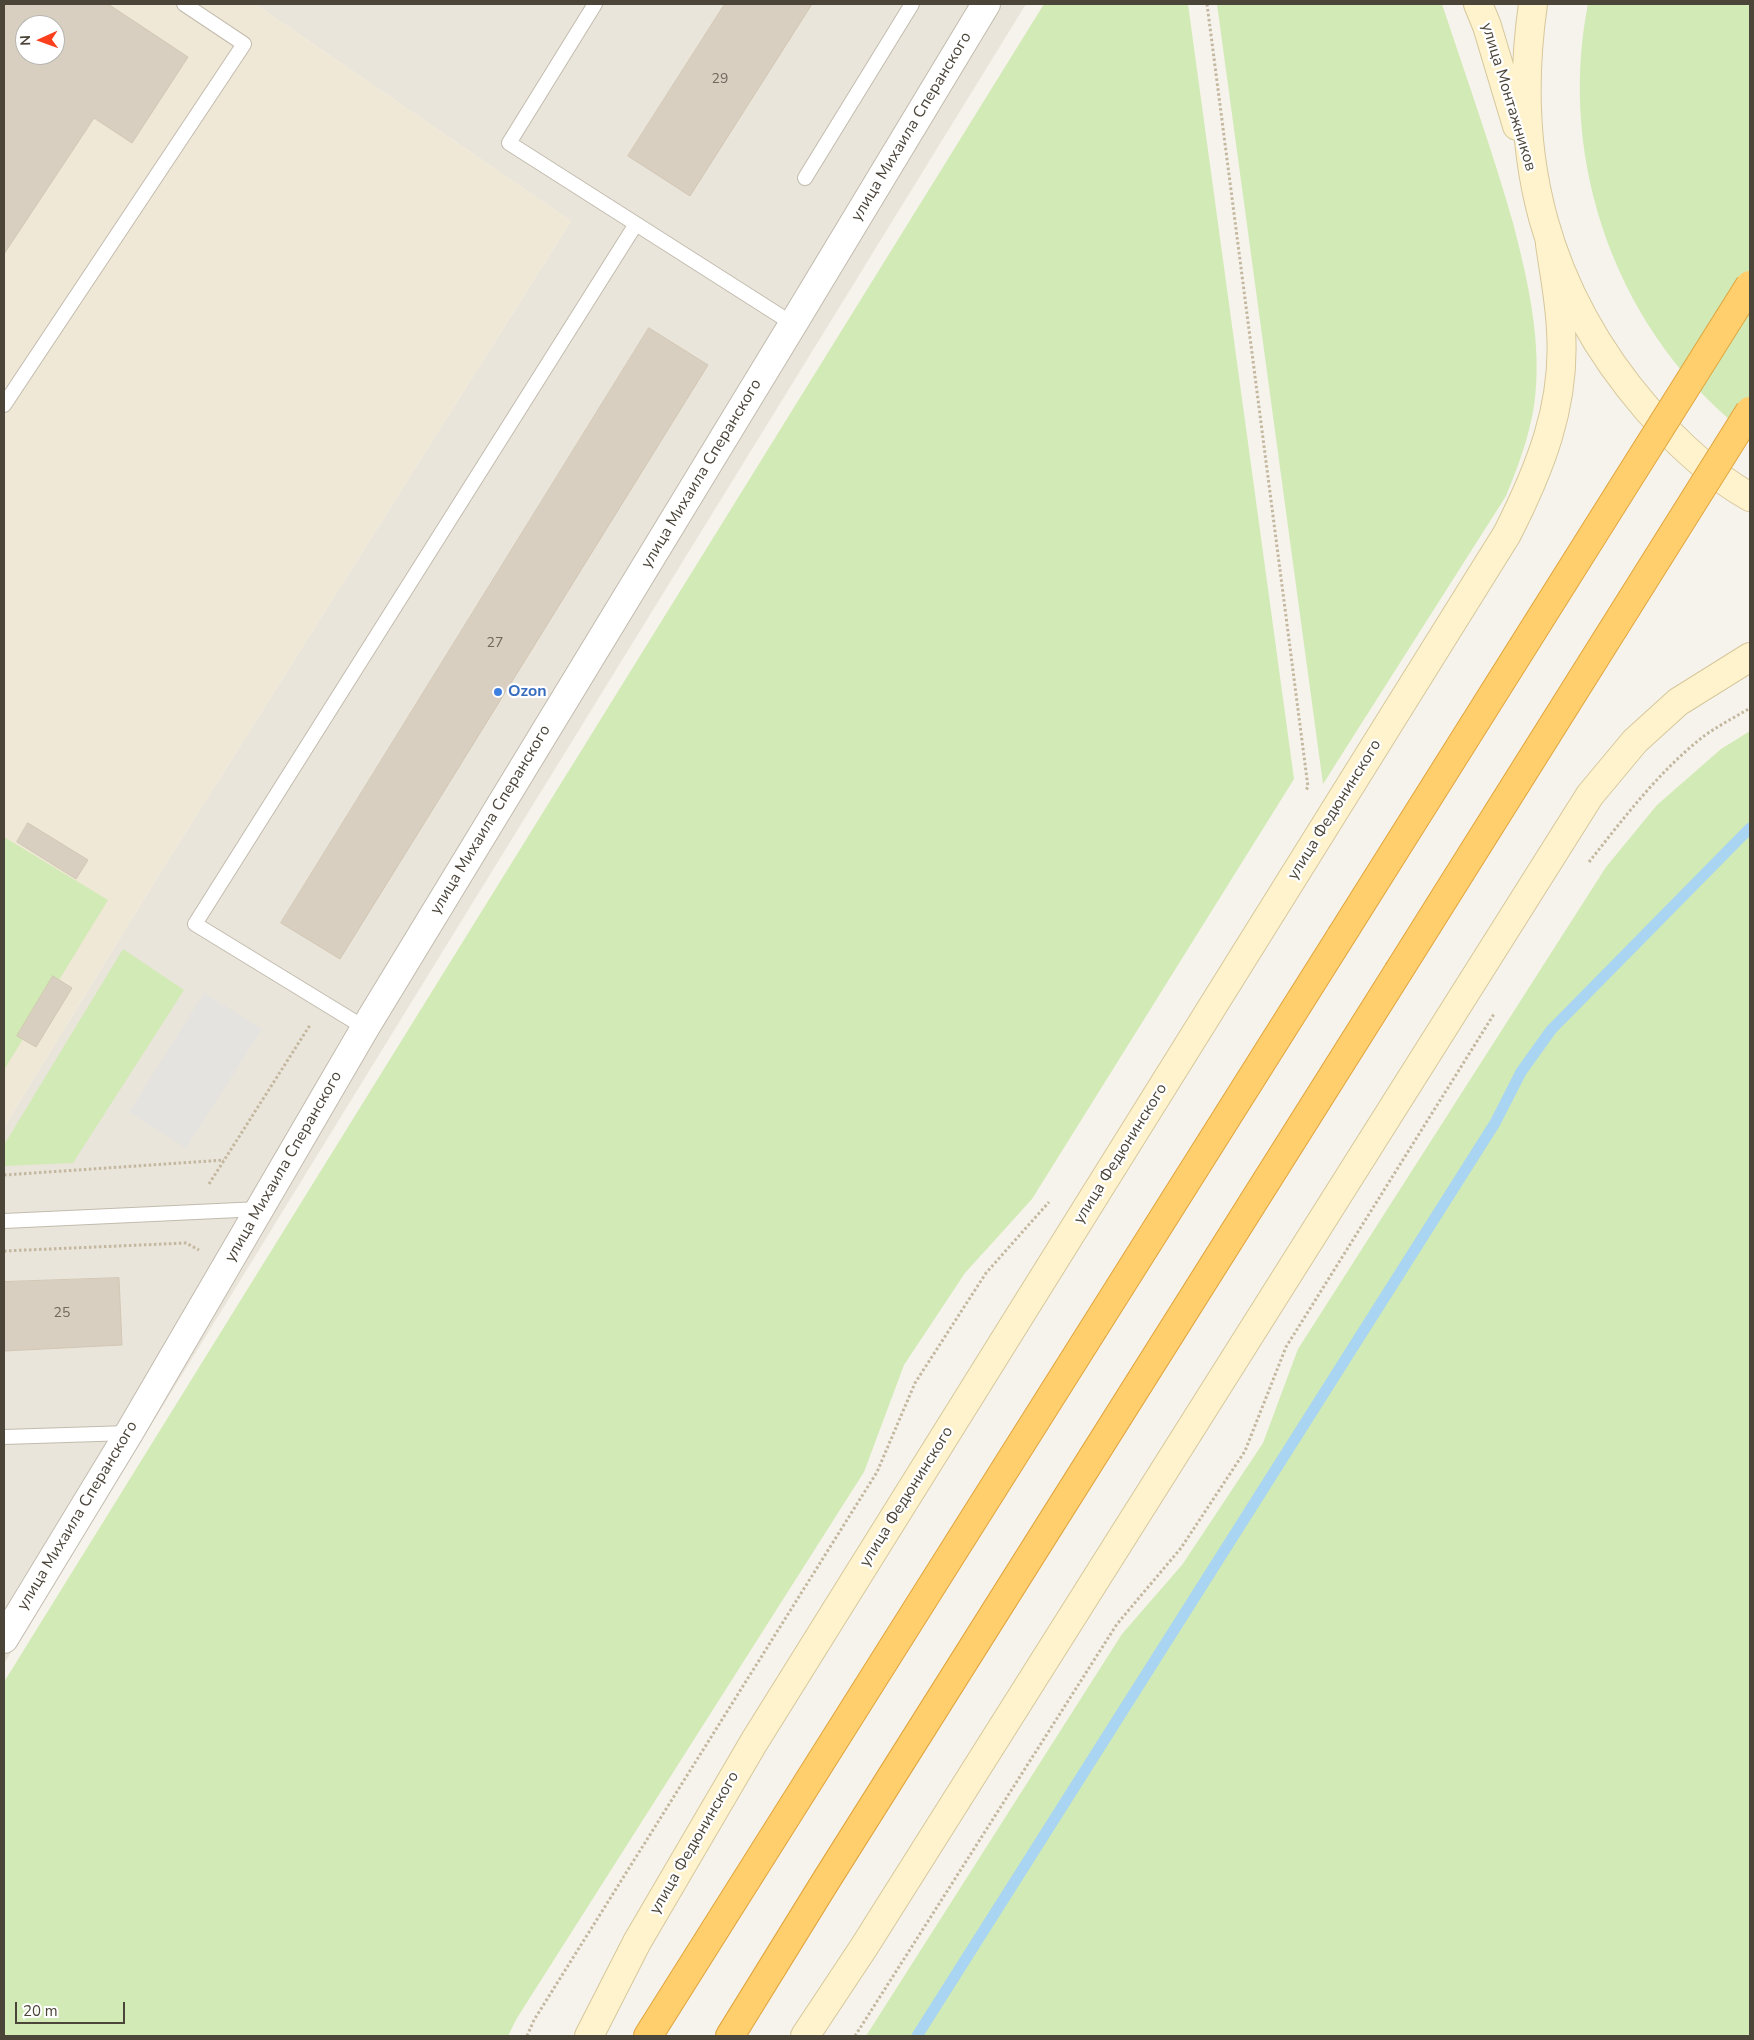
<!DOCTYPE html>
<html>
<head>
<meta charset="utf-8">
<style>
  body { margin:0 }
  #map { position:relative; width:1754px; height:2040px; overflow:hidden; background:#f6f3ec; font-family:"Nunito Sans",sans-serif }
  canvas { display:block }
  .frame { position:absolute; inset:0; border:5px solid #4b4439; pointer-events:none }
  .north { position:absolute; left:15px; top:15px; width:50px; height:50px; box-sizing:border-box; background:#fff; border:1px solid #b7b4b0; border-radius:50%; rotate:268deg; font-size:14px; font-weight:700; line-height:20px; text-align:center; color:#4b4439 }
  .north::after { content:''; display:block; margin:auto; width:18px; height:22px; background:#fc3f1d; clip-path:polygon(50% 0,100% 100%,50% 72%,0 100%) }
  .scale { position:absolute; left:15px; top:2002px; width:110px; height:22px; box-sizing:border-box; border:2px solid #4b4439; border-top:0; padding-left:6px; font-size:15px; line-height:18px; white-space:nowrap; color:#4b4439; -webkit-text-stroke:4px #fff; paint-order:stroke }
</style>
</head>
<body>
<div id="map">
<canvas width="1754" height="2040"></canvas>
<div class="frame"></div>
<div class="north">N</div>
<div class="scale">20 m</div>
</div>
<script>
const ctx = document.querySelector('canvas').getContext('2d');
ctx.lineJoin = 'round';
function paint(path, color) {
  ctx.fillStyle = color;
  ctx.fill(path, 'evenodd');
}
function stroke(path, color, width, dash) {
  ctx.strokeStyle = color;
  ctx.lineWidth = width;
  ctx.lineCap = dash ? 'butt' : 'round';
  ctx.setLineDash(dash || []);
  ctx.stroke(path);
}
function write(font, color, halo, rows, align = 'center') {
  ctx.font = font + ' "Nunito Sans",sans-serif';
  ctx.lineWidth = 4.5;
  ctx.setLineDash([]);
  ctx.textBaseline = 'middle';
  ctx.strokeStyle = halo;
  ctx.fillStyle = color;
  for (const [text, x, y, turn = 0] of rows) {
    ctx.save();
    ctx.translate(x, y);
    ctx.rotate((+turn || 0) * Math.PI / 180);
    ctx.textAlign = isNaN(turn) ? turn : align;
    if (halo) ctx.strokeText(text, 0, 0);
    ctx.fillText(text, 0, 0);
    ctx.restore();
  }
}
paint(new Path2D(`
  M255,4H1026L4,1664V1127L155,881L571,221Z`), '#eae5da');
paint(new Path2D(`
  M4,4H255L571,221L155,881L4,1127ZM25,25H55V55H25Z`), '#efe8d6');
paint(new Path2D(`
  M1044,4H1188L1294,779L1032,1199L965,1273L904,1365L864,1472L517,2018L508,2036H4V1682Z
  M1217,4H1442C1466,77 1492,149 1513,223C1528,281 1543,345 1534,406C1529,437 1518,467 1506,496L1323,784Z
  M1588,4H1750V436C1619,337 1556,164 1588,4Z
  M1750,731V2036H866L1122,1634L1182,1565L1263,1443L1298,1349L1606,867L1657,805L1721,749Z
  M4,837L108,900L4,1070Z
  M123,949L184,990L73,1163L4,1166V1145Z`), '#d2eab5');
paint(new Path2D(`
  M204,993L262,1029L186,1148L129,1112Z`), '#e5e3e0');
stroke(new Path2D(`
  M917,2036L1495,1123L1521,1072L1551,1030L1750,828`), '#a9d4f2', 11);
const building = new Path2D(`
  M4,4H108L188,57L132,143L94,118L4,254ZM25,25H55V55H25Z
  M725,4H812L690,196L628,156Z
  M649,328L708,365L340,959L281,923Z
  M28,823L88,860L76,879L17,842Z
  M53,976L72,988L36,1047L17,1036Z
  M119,1278L122,1345L4,1351V1282Z`);
paint(building, '#d8cfc1');
stroke(building, '#d3c7b4', 1);
const lane = new Path2D(`
  M595,4L509,143L793,324
  M805,178L912,4
  M4,405L244,44L184,4
  M365,1028L195,924L636,224
  M4,1221L260,1209
  M4,1437L129,1433`);
const street = new Path2D(`
  M4,1639L129,1433L365,1028L793,324L986,4`);
const secondary = new Path2D(`
  M1478,4L1487,26L1517,126
  M1533,4C1511,157 1545,291 1647,409C1676,442 1711,475 1750,497
  M589,2036L637,1942L754,1742L1507,534C1540,469 1566,405 1561,331C1560,302 1554,273 1550,244
  M805,2036L864,1947L1590,795L1635,741L1678,702L1750,657`);
const highway = new Path2D(`
  M648,2036L1341,936
  M730,2036L827,1879L1398,972`);
stroke(lane, '#c2bbae', 16);
stroke(street, '#c2bbae', 30);
stroke(secondary, '#d6c79b', 30);
stroke(highway, '#e0a43c', 30);
stroke(new Path2D(`
  M1207,4L1308,787L1306,790
  M1589,862C1624,818 1659,771 1704,736C1718,726 1735,717 1750,708
  M4,1175L224,1160
  M209,1184L310,1025
  M4,1251L186,1243L199,1250
  M527,2036L534,2020L877,1472L915,1383L986,1273L1049,1202
  M855,2036L1117,1624L1181,1548L1245,1451L1286,1347L1494,1014`), '#c4b79f', 3, [2.5, 2.5]);
stroke(lane, '#fff', 14);
stroke(street, '#fff', 28);
stroke(secondary, '#fff3cd', 28);
stroke(highway, '#ffcf6e', 28);
const highwayBridge = new Path2D(`
  M1341,936L1750,285
  M1398,972L1750,411`);
stroke(highwayBridge, '#e0a43c', 30, []);
stroke(highwayBridge, '#ffcf6e', 28);
for (const [x, y, r, color] of [
  [498,692,5,"#3f7fe0"]
]) {
  const dot = new Path2D();
  dot.arc(x, y, r, 0, 2 * Math.PI);
  ctx.fillStyle = color;
  ctx.fill(dot);
  stroke(dot, '#fff', 2);
}
write('14px', '#6e675b', null, [
  ["29",720,80],
  ["27",495,644],
  ["25",62,1314]
]);
write('16px', '#4b4439', '#fff', [
  ["улица Монтажников",1508,97,73],
  ["улица Михаила Сперанского",912,127,-59],
  ["улица Михаила Сперанского",702,474,-59],
  ["улица Федюнинского",1335,810,-58],
  ["улица Михаила Сперанского",491,820,-59],
  ["улица Федюнинского",1121,1154,-58],
  ["улица Михаила Сперанского",284,1167,-60],
  ["улица Федюнинского",907,1497,-58],
  ["улица Михаила Сперанского",78,1516,-59],
  ["улица Федюнинского",695,1843,-60]
]);
write('bold 16px', '#366cbe', '#fff', [
  ["Ozon",508,692]
], 'left');
</script>
</body>
</html>
